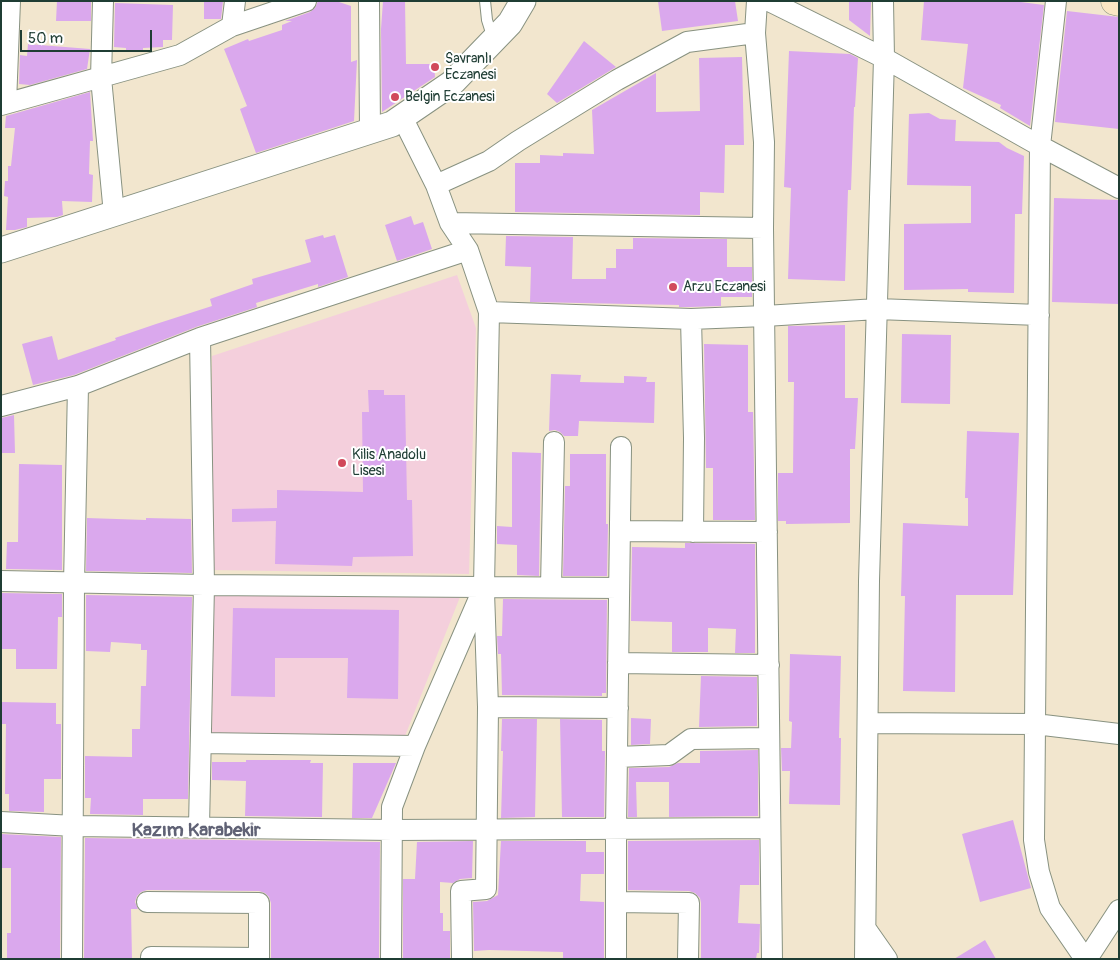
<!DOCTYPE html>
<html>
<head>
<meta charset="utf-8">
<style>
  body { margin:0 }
  #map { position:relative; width:1120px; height:960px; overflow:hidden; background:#f2e6ce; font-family:Pangolin,sans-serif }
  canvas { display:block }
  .frame { position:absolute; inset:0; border:2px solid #1f3d34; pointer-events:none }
  .scale { position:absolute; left:20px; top:30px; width:132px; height:22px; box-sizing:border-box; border:2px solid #1f3d34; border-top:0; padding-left:6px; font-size:15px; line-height:18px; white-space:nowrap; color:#1f3d34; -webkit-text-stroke:4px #fff; paint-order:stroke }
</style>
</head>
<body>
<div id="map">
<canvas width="1120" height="960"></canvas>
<div class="frame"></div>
<div class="scale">50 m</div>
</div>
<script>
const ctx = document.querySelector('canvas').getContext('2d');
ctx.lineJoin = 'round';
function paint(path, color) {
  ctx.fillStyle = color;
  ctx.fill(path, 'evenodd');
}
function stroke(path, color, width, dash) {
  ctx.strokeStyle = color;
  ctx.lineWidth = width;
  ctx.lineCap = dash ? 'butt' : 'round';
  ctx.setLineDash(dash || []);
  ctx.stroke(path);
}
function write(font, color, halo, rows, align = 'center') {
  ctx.font = font + ' Pangolin,sans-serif';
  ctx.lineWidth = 4;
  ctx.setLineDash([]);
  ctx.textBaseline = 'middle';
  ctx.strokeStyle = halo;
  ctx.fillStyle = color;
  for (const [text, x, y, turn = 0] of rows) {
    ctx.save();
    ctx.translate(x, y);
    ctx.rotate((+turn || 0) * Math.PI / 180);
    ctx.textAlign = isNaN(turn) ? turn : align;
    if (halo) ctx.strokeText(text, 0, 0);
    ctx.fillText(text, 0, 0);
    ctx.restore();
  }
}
paint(new Path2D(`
  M457,275L476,328L469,574L211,570L212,356Z
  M213,594L460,597L405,736L212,735Z`), '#f4cfdc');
paint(new Path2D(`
  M57,1H91V21H56Z
  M204,1H223L221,19H204Z
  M318,1H336L351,6V62L357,60L354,121L256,153L240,109L247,106L224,49L248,39L249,41L282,30V25L292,21H285L310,12L315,8Z
  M383,1H405L406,64H434L435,77L382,112L381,29Z
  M658,1H735L738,21L662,31Z
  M849,1H871L870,36L849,20Z
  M924,1H1013L1044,5L1030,126L1000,108L1001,105L963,88L968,44L921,40Z
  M115,3L173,5L172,40H163V47L143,48V51H126V48L114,47Z
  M1067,11L1119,17V129L1055,122Z
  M584,41L616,67L557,103L547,94Z
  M28,44L90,49L87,69L30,85L19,84L20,55L27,56Z
  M789,51L850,54L858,58L855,107H854L851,190H848L845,281L788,279L791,188L784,187Z
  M742,57L744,145H725L724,193L700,192V215L515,212V163H540V155L563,156V153L594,154L592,110L656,73V112L700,111L699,58Z
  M90,92L93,141H90L89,174L93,175L92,202L62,201L63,215L57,217L27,218V227L15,230H6L8,197L4,196L5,181H8V166H11L15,128H5L6,116Z
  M929,113L940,119L956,120L955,141L999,142L1007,148L1024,156L1022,214H1015L1014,293L968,292V289L904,290V224L971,223V186L907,185L909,114Z
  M1054,198L1119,200V304L1052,302Z
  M411,216L414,225L423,222L432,249L397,261L385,225Z
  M323,235L324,238L335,235L348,277L318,287V284L256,303L257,307L196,327L74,375L33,385L22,344L52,336L58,360L116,340L115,338L156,324L212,306L210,299L253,284L252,279L311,262L305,240Z
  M506,236L573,237L572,279H606V268H616V249H633V238L727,239V267H752V297H721V306L691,307H679V305L530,302L531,267L505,266Z
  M845,325V398H858L855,449H850V523L786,524V521H778V473H793L794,382H788V326Z
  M902,334L951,335L950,404L901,403Z
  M704,344L748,345V412H753L755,520H713V468H706Z
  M551,374L581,375L580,382L624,383V376L647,377L646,382H655L654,423L579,421L578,436H564L560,432L555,430L549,431Z
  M368,390H384V395H405L407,500H412L413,556L353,557L352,566L275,564L276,521L232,522V509L277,508V490L363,492L362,412H369Z
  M14,415L15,453H1V418Z
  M967,431L1019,433L1013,595H956L955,692L903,691L905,596H901L903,523L968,526V498H965Z
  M512,452L541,453L539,576L517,575V545L497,544V526L512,527Z
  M570,454H606V524H608L607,576H563L565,486H570Z
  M19,464L62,465V570L6,569L7,542H18Z
  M87,518L146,520V518L191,519L192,573L86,571Z
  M685,543L755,544V653H735L736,629L708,628V652H672V622L631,621L632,547L685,548Z
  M1,593L62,594V617H58L57,669H16V649H1Z
  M86,595L192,597L188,799H143V815L90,814L91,798H85V756L132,757V729H140L141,686H146L147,650H141V644L111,642L110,652L86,651Z
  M503,599L607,600L606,693H602V696L502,695L501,654H498L497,636H502Z
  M233,608L399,610L398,699L347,698L348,658H275V697L231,696Z
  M790,654L841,656L839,738H841L840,805L789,804L790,771H782L781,748H791L792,722L789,721Z
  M701,676L757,677V726L699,727Z
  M1,702L56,703V724H61V779H44V812L9,811V794H5L6,724H1Z
  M631,718L651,719L650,744L631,745Z
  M502,719H537L535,817L501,818L503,751H501Z
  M560,719L602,720V751H605L604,817H562Z
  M758,750V816L669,817V782H636L637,817H628L629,768L669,767L678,763H700V751Z
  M246,760H311L310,763H323L322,817L245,816L246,781L212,780V762H246Z
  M353,763H396L372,818H352Z
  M1013,820L1031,888L980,902L962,834Z
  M1,834L61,837L60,959H7V933H11V868H1Z
  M85,838L380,842L379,959H271V903L269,897L265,893L259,891L147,890L141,892L137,896L135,902L138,909H131L132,959H84Z
  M759,840V885H740L738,923L760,924L759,953H757L756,959H701V903L700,898L695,893L689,891L628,890V841Z
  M473,841L472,878L460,879L453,883L440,882V913H443V931H450V959H403V879H415L417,842Z
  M501,841H586V852H604V874H581L580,901L604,902V959H563V952L489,950L474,951L473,902L487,901L498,895Z
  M985,940L996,959H954Z`), '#daa8ed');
const service = new Path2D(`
  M485,1L487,20L493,39`);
const minor = new Path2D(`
  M103,1L101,78L114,214
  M369,1L370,131
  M757,1L755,33L764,142L763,228L772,959
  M769,1L884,58L1040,146L1119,188
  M1056,1L1040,146L1034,840L1039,872L1050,908L1085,959
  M232,26L235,1
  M6,103L10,1
  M1,105L180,55L232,26L306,1
  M436,185L489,161L518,141L617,80L687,42L755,33
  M450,223L763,228
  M489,312L691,319L765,316L877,309L1039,315
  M691,319L694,438L693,532
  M1,406L78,386L200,338L468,250
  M620,531L767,532
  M1,581L204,585L619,588
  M551,587L554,442
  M618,663L769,665
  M488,707L618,708
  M868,723L1035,724L1119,734
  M201,743L415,746
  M617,757L669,755L691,739L769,738
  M1,822L74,826L393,830L770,828
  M199,827L204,585L200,338
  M147,902L259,903V959
  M616,902L689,903L688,959
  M866,929L887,959
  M151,957L259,958
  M72,959L74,584L78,386
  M391,959L392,807L415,746L484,587L489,312L468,250L450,223L436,185L402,117
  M462,959L461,891L486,889L488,707L484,592
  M616,959V829L621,447
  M865,959L869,581L884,58L883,1
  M1087,959L1119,910`);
const tertiary = new Path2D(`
  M1,250L392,124L452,83L510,23L523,1`);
const secondary = new Path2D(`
  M1115,1L1119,2`);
stroke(service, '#889281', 12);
stroke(minor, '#889281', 22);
stroke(tertiary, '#889281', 27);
stroke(secondary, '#889281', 29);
stroke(service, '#fff', 10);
stroke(minor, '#fff', 20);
stroke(tertiary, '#fff', 25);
stroke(secondary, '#f9e7c3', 28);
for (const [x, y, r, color] of [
  [435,67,5,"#d1495b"],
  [395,97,5,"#d1495b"],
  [673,287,5,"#d1495b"],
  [342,463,5,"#d1495b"]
]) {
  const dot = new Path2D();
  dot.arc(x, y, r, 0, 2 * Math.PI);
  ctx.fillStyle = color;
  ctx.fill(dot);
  stroke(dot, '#fff', 2);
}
write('14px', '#1f3d34', '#fff', [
  ["Savranlı",445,59],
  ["Eczanesi",445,75],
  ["Belgin Eczanesi",405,97],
  ["Arzu Eczanesi",683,287],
  ["Kilis Anadolu",352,455],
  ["Lisesi",352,471]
], 'left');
write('bold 19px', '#606275', '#fff', [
  ["Kazım Karabekir",196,831]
]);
</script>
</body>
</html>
